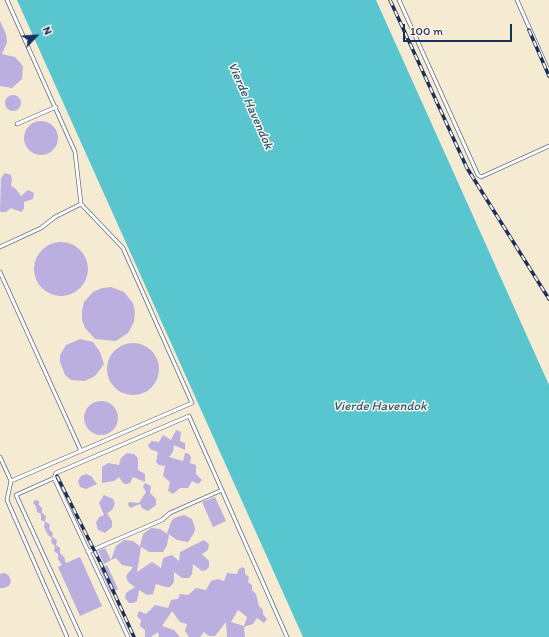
<!DOCTYPE html>
<html>
<head>
<meta charset="utf-8">
<style>
  body { margin:0 }
  #map { position:relative; width:549px; height:637px; overflow:hidden; background:#f4ebd2; font-family:Itim,sans-serif }
  canvas { display:block }
  .north { position:absolute; left:16px; top:16px; width:40px; height:40px; -webkit-text-stroke:3px #fcf5e5; paint-order:stroke; rotate:65deg; font-size:11px; font-weight:700; line-height:16px; text-align:center; color:#1b2f5e }
  .north::after { content:''; display:block; margin:auto; width:14px; height:18px; background:#1b2f5e; clip-path:polygon(50% 0,100% 100%,50% 72%,0 100%) }
  .scale { position:absolute; left:403px; top:24px; width:109px; height:18px; box-sizing:border-box; border:2px solid #1b2f5e; border-top:0; padding-left:5px; font-size:12px; line-height:14px; white-space:nowrap; color:#1b2f5e; -webkit-text-stroke:3px #fcf5e5; paint-order:stroke }
</style>
</head>
<body>
<div id="map">
<canvas width="549" height="637"></canvas>
<div class="north">N</div>
<div class="scale">100 m</div>
</div>
<script>
const ctx = document.querySelector('canvas').getContext('2d');
ctx.lineJoin = 'round';
function paint(path, color) {
  ctx.fillStyle = color;
  ctx.fill(path, 'evenodd');
}
function stroke(path, color, width, dash) {
  ctx.strokeStyle = color;
  ctx.lineWidth = width;
  ctx.lineCap = dash ? 'butt' : 'round';
  ctx.setLineDash(dash || []);
  ctx.stroke(path);
}
function write(font, color, halo, rows, align = 'center') {
  ctx.font = font + ' Itim,sans-serif';
  ctx.lineWidth = 3;
  ctx.setLineDash([]);
  ctx.textBaseline = 'middle';
  ctx.strokeStyle = halo;
  ctx.fillStyle = color;
  for (const [text, x, y, turn = 0] of rows) {
    ctx.save();
    ctx.translate(x, y);
    ctx.rotate((+turn || 0) * Math.PI / 180);
    ctx.textAlign = isNaN(turn) ? turn : align;
    if (halo) ctx.strokeText(text, 0, 0);
    ctx.fillText(text, 0, 0);
    ctx.restore();
  }
}
paint(new Path2D(`
  M17,0H376L549,385V637H303Z`), '#58c5cf');
paint(new Path2D(`
  M0,21L6,34L7,42L2,54L15,57L23,66L22,79L12,88L0,86Z
  M5 103a8 8 0 1 1 16 0a8 8 0 1 1-16 0Z
  M24 138a17 17 0 1 1 34 0a17 17 0 1 1-34 0Z
  M5,173L11,175L12,179L11,186L16,189L21,196L28,190L34,193L33,199L24,202V209L21,212L11,208L6,212H0L1,178Z
  M34 269a27 27 0 1 1 54 0a27 27 0 1 1-54 0Z
  M111,287L124,292L133,303L135,312L134,322L128,333L116,341L95,339L85,328L82,320V311L84,302L93,292L102,288Z
  M80,339L93,342L100,352L104,364L95,376L85,381L71,380L65,375L60,362V355L66,345Z
  M107 369a26 26 0 1 1 52 0a26 26 0 1 1-52 0Z
  M84 418a17 17 0 1 1 34 0a17 17 0 1 1-34 0Z
  M176,430L181,432L180,441L185,443V450L174,445L173,452L169,457L183,461L185,453L189,454L191,457L190,463L196,465V474L202,480L198,484L192,481L188,488H180L173,494L168,491L170,482L163,476L165,466L159,465L156,462L158,452L150,449L148,445L152,441L159,442L163,435L171,440Z
  M127,453L134,454L138,458V470L145,474V482L133,477L130,483L126,484L123,483L119,477L114,481L102,483V467L108,463L119,465L121,458Z
  M86,474L91,476L97,484L86,489L80,487L78,481L81,476Z
  M145,483L151,486L150,493L156,499V505L148,511L142,508L140,504L130,508L128,504L129,502L139,503L146,492L143,487Z
  M104,495L113,499L115,504L112,510L106,514L107,513L112,521V527L105,533L98,530L96,523L99,517L104,515L99,503Z
  M215,497L226,521L213,527L202,502Z
  M35,500L39,501V505L42,508V513L46,516L45,521L50,525L49,529L53,533L52,537L57,540L56,545L60,548V553L64,557L66,563L80,557L102,606L80,616L58,567L62,565L58,559V554L54,551L55,546L51,542L52,538L48,535L44,527L45,522L41,520V514L37,512L36,506L33,503Z
  M184,515L192,519L195,528L194,533L188,542L177,540L167,533L171,522L174,518Z
  M151,528L160,529L169,535L167,545L163,552H149L140,546L143,534Z
  M124,540L133,541L141,547L137,572L152,562L161,568L163,558L172,555L179,561L180,552L204,540L209,544L208,550L202,554L209,561V567L206,570L202,571L193,564L192,574L189,578H182L174,572V582L170,587H166L156,584L153,594L147,595L139,590L137,601L134,603H129L125,598L126,593L135,587L128,582L126,576L133,567L122,565L116,558L111,560L116,546Z
  M105,548L111,560L104,564L98,551Z
  M107,565L118,589L111,593L100,569Z
  M242,567L245,569V574L249,577L248,582L252,585V590L256,594L259,606L263,610V614L267,619L264,623L257,618L253,624L244,627L245,637H227L226,622L215,636H209L204,632L200,637H189L185,631L187,624L180,622L172,611L162,626L174,630L180,637H159L158,632L151,637H145V630L140,626L141,620L137,616L139,611L146,614L155,605L168,608L171,600L178,599L180,594L188,595L196,588L206,590L211,581L218,579L224,581L227,573L237,574L239,569ZM238,610L247,617L244,626L231,622Z
  M5,573L9,576L11,581L9,586L4,588H0V574Z`), '#baafdf');
const service = new Path2D(`
  M7,0L75,152L81,204L123,248L192,403L11,481
  M399,0L478,175L481,177L549,146
  M517,0L549,72
  M17,124L56,107
  M0,247L41,228L55,217L81,204
  M0,272L81,451
  M0,457L11,481L7,500L67,637
  M54,478L128,637
  M88,552L162,520L170,513L222,490
  M81,637L16,495L54,478L56,473L189,416L287,637`);
stroke(service, '#677187', 4.5);
stroke(service, '#fff', 3);
const rail = new Path2D(`
  M390,0L467,168L549,299
  M529,30L549,76
  M57,476L101,564L134,637`);
stroke(rail, '#1b2f5e', 3.5);
stroke(rail, '#fcf5e5', 2, [6]);
write('italic 13px', '#2d5c80', '#fcf5e5', [
  ["Vierde Havendok",250,106,66],
  ["Vierde Havendok",380,407]
]);
</script>
</body>
</html>
